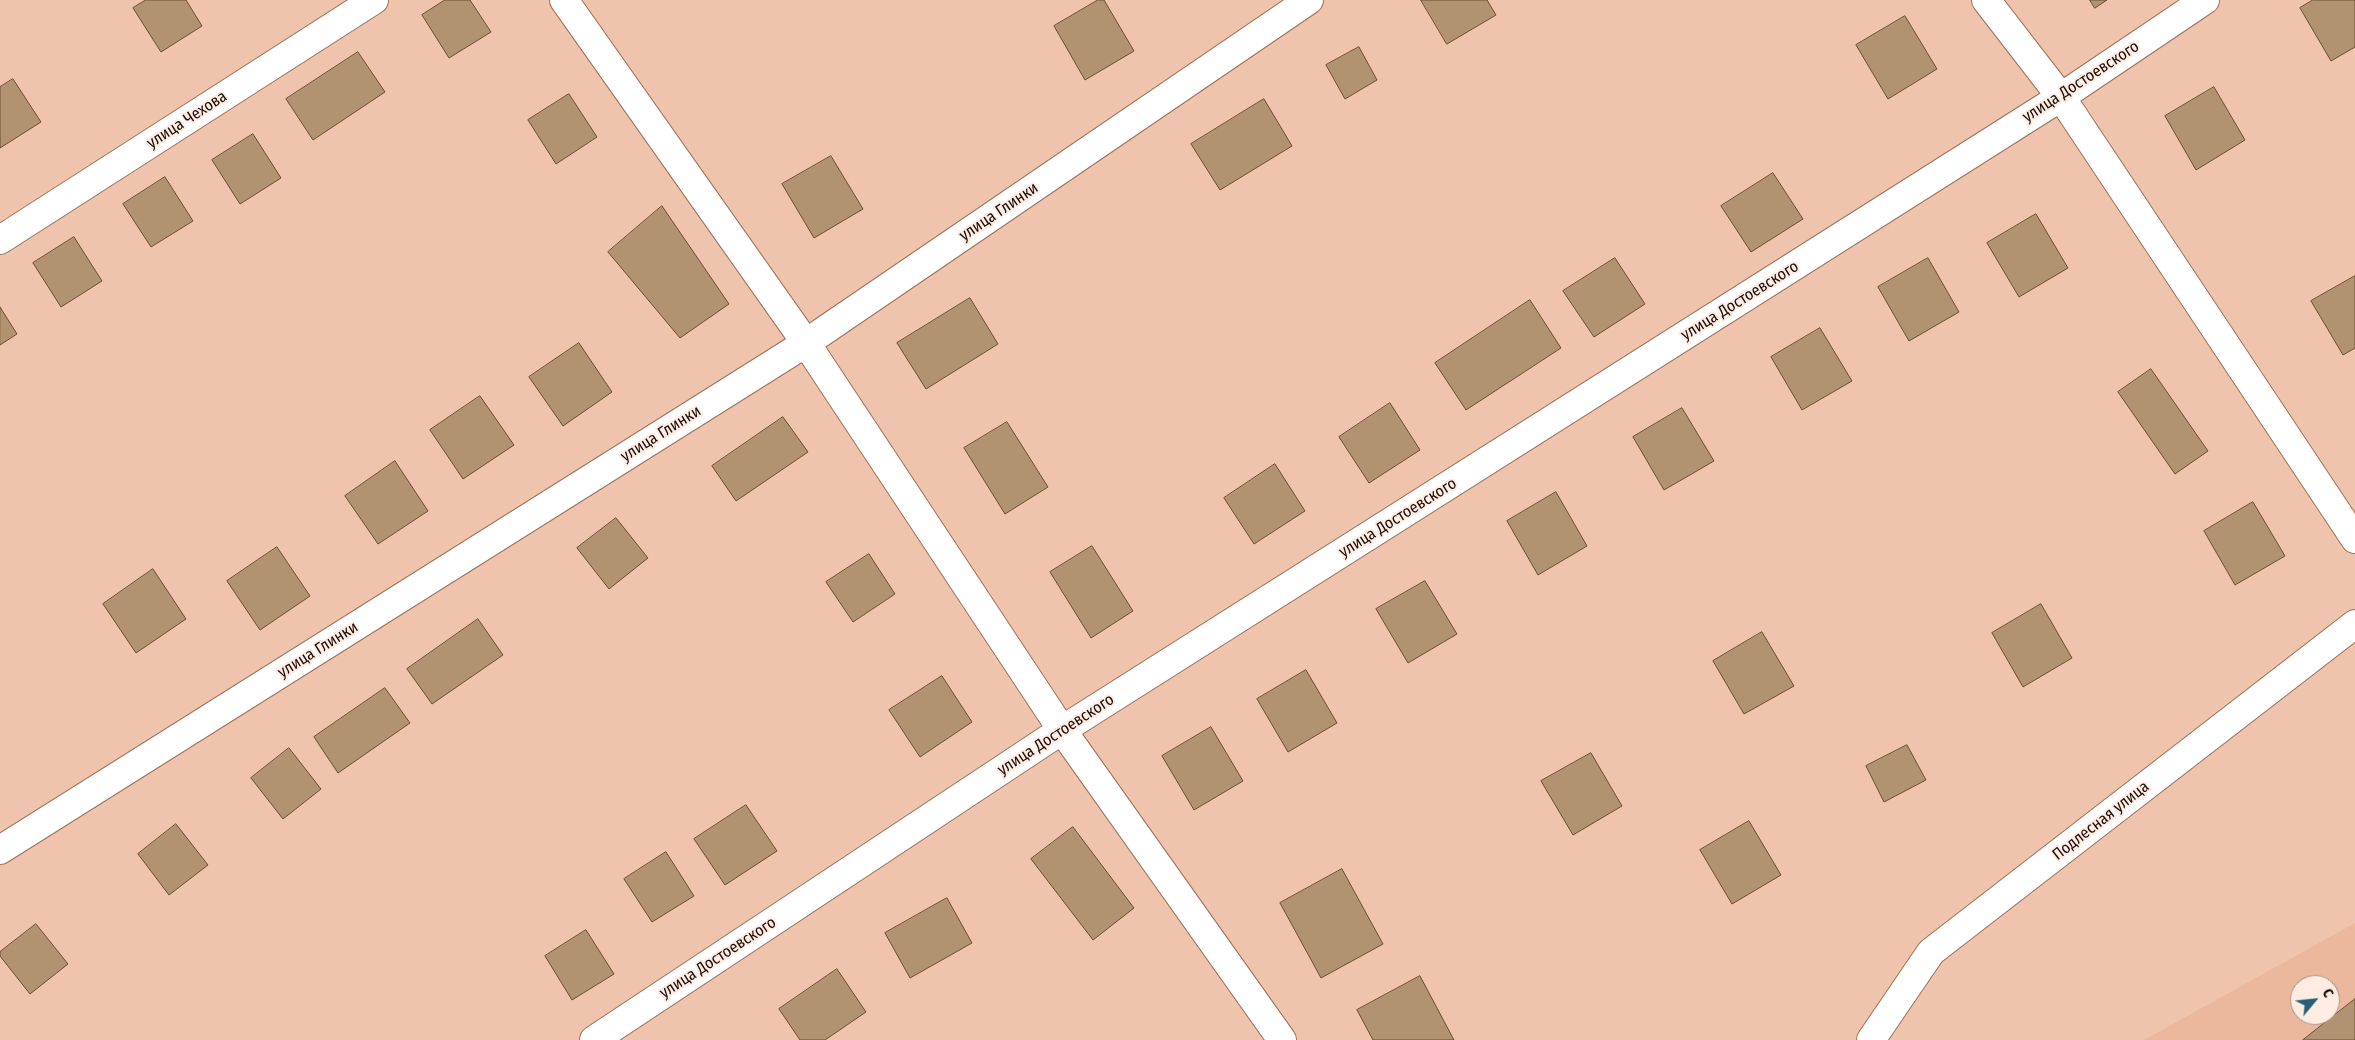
<!DOCTYPE html>
<html>
<head>
<meta charset="utf-8">
<style>
  body { margin:0 }
  #map { position:relative; width:2355px; height:1040px; overflow:hidden; background:#f0c4ac; font-family:"Fira Sans Condensed",sans-serif }
  canvas { display:block }
  .north { position:absolute; left:2290px; top:975px; width:50px; height:50px; box-sizing:border-box; background:#feebe2; border:1px solid #a29189; border-radius:50%; rotate:62deg; font-size:14px; font-weight:700; line-height:20px; text-align:center; color:#190b04 }
  .north::after { content:''; display:block; margin:auto; width:18px; height:22px; background:#256079; clip-path:polygon(50% 0,100% 100%,50% 72%,0 100%) }
</style>
</head>
<body>
<div id="map">
<canvas width="2355" height="1040"></canvas>
<div class="north">С</div>
</div>
<script>
const ctx = document.querySelector('canvas').getContext('2d');
ctx.lineJoin = 'round';
function paint(path, color) {
  ctx.fillStyle = color;
  ctx.fill(path, 'evenodd');
}
function stroke(path, color, width, dash) {
  ctx.strokeStyle = color;
  ctx.lineWidth = width;
  ctx.lineCap = dash ? 'butt' : 'round';
  ctx.setLineDash(dash || []);
  ctx.stroke(path);
}
function write(font, color, halo, rows, align = 'center') {
  ctx.font = font + ' "Fira Sans Condensed",sans-serif';
  ctx.lineWidth = 4;
  ctx.setLineDash([]);
  ctx.textBaseline = 'middle';
  ctx.strokeStyle = halo;
  ctx.fillStyle = color;
  for (const [text, x, y, turn = 0] of rows) {
    ctx.save();
    ctx.translate(x, y);
    ctx.rotate((+turn || 0) * Math.PI / 180);
    ctx.textAlign = isNaN(turn) ? turn : align;
    if (halo) ctx.strokeText(text, 0, 0);
    ctx.fillText(text, 0, 0);
    ctx.restore();
  }
}
paint(new Path2D(`
  M2355,923V1040H2144ZM2300,985H2330V1015H2300Z`), '#ebb89d');
const building = new Path2D(`
  M146,0H186L202,26L161,52L133,8Z
  M445,0H470L491,32L449,58L422,15Z
  M1098,0H1104L1134,51L1085,80L1054,26Z
  M1421,0H1487L1496,15L1447,44Z
  M2090,0H2107L2095,8Z
  M2313,0H2355V47L2331,61L2300,8Z
  M1905,16L1937,69L1888,99L1856,45Z
  M1359,47L1377,80L1345,99L1326,65Z
  M358,52L385,92L313,140L286,99Z
  M13,79L41,122L0,148V87Z
  M2214,87L2245,140L2196,170L2165,116Z
  M569,94L597,137L556,164L528,120Z
  M1264,99L1292,146L1220,190L1191,144Z
  M253,134L281,178L240,204L212,160Z
  M831,156L863,209L814,238L782,184Z
  M1773,173L1803,219L1751,252L1721,206Z
  M165,177L193,221L151,247L123,204Z
  M662,206L729,304L680,338L608,252Z
  M2036,214L2068,268L2019,297L1987,243Z
  M74,237L102,281L61,307L33,263Z
  M1615,258L1645,304L1594,337L1563,291Z
  M1928,258L1959,312L1909,341L1878,287Z
  M2355,276V348L2343,355L2311,301Z
  M970,298L998,344L926,389L897,343Z
  M1530,300L1561,348L1466,410L1435,363Z
  M0,307L17,334L0,345Z
  M1820,328L1852,381L1802,410L1771,357Z
  M579,343L612,392L563,426L529,377Z
  M2151,369L2208,451L2175,474L2118,392Z
  M480,396L514,445L463,479L430,430Z
  M1390,403L1420,450L1369,483L1339,437Z
  M1682,408L1714,461L1664,490L1633,437Z
  M783,417L808,452L736,501L712,466Z
  M1007,422L1048,487L1005,514L964,448Z
  M395,461L428,511L378,544L345,496Z
  M1275,464L1305,511L1254,544L1224,498Z
  M1556,492L1587,546L1538,575L1507,521Z
  M2253,502L2285,556L2235,585L2204,531Z
  M616,518L648,558L609,589L577,548Z
  M1092,546L1133,611L1091,638L1050,572Z
  M277,547L310,596L260,630L227,581Z
  M869,554L895,594L853,622L826,582Z
  M153,569L186,619L136,653L103,604Z
  M1425,581L1457,634L1408,663L1376,609Z
  M2041,604L2072,658L2023,687L1992,633Z
  M478,619L503,655L432,704L407,669Z
  M1762,632L1794,686L1744,714L1713,661Z
  M1306,670L1337,723L1288,752L1257,699Z
  M942,676L972,722L920,757L889,710Z
  M385,688L410,723L338,773L314,737Z
  M1211,727L1243,781L1194,810L1162,756Z
  M1907,745L1926,780L1884,802L1866,766Z
  M289,748L321,789L283,819L251,778Z
  M1591,753L1622,806L1573,835L1541,781Z
  M746,805L777,851L725,885L694,839Z
  M1749,821L1781,875L1732,904L1700,850Z
  M176,824L208,865L169,895L138,854Z
  M1073,827L1134,908L1093,940L1031,859Z
  M666,852L694,896L652,922L624,879Z
  M1342,869L1383,944L1321,978L1280,903Z
  M947,898L972,943L910,978L885,933Z
  M36,924L68,964L30,994L0,956V952Z
  M586,930L614,974L572,1000L545,956Z
  M837,969L866,1012L825,1040H800L779,1009Z
  M1420,976L1454,1040H1373L1357,1010Z
  M2355,999V1040H2303Z`);
paint(building, '#b19371');
stroke(building, '#6a4e2e', 1);
const minor = new Path2D(`
  M564,0L806,343L1062,730L1282,1040
  M1986,0L2061,97L2355,539
  M0,240L374,0
  M0,850L806,343L1309,0
  M594,1040L1062,730L2061,97L2205,0
  M1871,1040L1931,952L2355,624`);
stroke(minor, '#99715c', 30);
stroke(minor, '#fff', 28);
write('16px', '#190b04', '#feebe2', [
  ["улица Достоевского",2081,82,-33],
  ["улица Чехова",187,120,-33],
  ["улица Глинки",999,212,-34],
  ["улица Достоевского",1740,301,-32],
  ["улица Глинки",661,434,-32],
  ["улица Достоевского",1398,518,-32],
  ["улица Глинки",318,650,-32],
  ["улица Достоевского",1056,735,-33],
  ["Подлесная улица",2101,821,-38],
  ["улица Достоевского",718,958,-33]
]);
</script>
</body>
</html>
